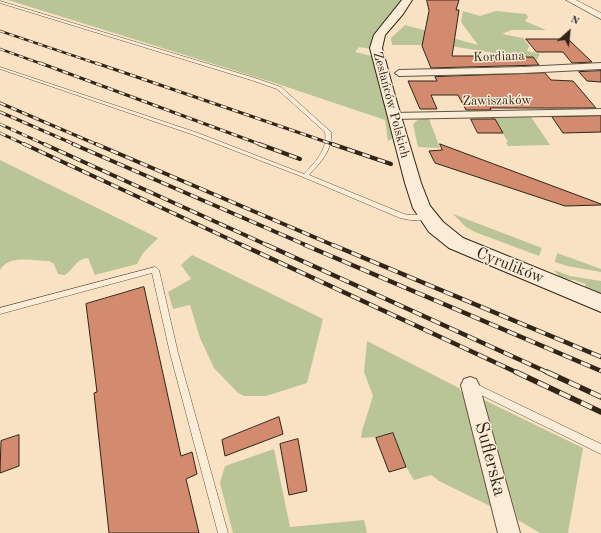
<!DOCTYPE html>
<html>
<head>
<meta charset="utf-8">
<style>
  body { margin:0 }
  #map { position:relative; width:601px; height:533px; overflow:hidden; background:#f9e2c3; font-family:"Old Standard TT",serif }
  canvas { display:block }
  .north { position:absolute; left:549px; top:12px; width:40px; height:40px; -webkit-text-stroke:3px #fbecd8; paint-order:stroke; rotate:27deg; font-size:11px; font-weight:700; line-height:16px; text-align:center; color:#302518 }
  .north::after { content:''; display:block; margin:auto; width:14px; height:18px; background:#302518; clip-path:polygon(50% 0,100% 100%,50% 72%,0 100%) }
</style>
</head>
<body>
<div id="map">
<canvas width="601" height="533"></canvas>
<div class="north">N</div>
</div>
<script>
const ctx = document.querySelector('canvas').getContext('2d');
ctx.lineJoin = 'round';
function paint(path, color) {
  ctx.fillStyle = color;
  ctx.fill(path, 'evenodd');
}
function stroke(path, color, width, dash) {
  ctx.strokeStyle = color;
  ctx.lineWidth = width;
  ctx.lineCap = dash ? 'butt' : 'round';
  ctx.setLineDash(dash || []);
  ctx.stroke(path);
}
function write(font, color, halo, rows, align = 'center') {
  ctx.font = font + ' "Old Standard TT",serif';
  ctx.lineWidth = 3;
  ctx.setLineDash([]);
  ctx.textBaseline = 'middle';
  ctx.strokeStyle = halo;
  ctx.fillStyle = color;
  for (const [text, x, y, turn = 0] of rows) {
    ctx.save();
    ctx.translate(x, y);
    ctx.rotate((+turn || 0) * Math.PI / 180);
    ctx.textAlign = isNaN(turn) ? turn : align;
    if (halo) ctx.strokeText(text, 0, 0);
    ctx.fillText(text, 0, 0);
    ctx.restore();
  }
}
paint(new Path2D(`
  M8,0H403C400,5 396,11 392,16C383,27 371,33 371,49L359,47L355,52L372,56L393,138L388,141L385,120L275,83Z
  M463,11L480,16L496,11L526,14L528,17L525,21L546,30H511L502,34L523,38L529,46L527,51L540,54L536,61L515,55H507L444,45H392L391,38L405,25L478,45L461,22Z
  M531,117L550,145L508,146L506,142H508L502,132L499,131L491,118Z
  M419,119H429L440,148L418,147L413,124Z
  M0,160L158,238L143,253L137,264L95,275L88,258C77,258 73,270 65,275L58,274L54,264L49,261C34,261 9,254 0,270Z
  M453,214L542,248L539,256L475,232L466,227Z
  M557,253L601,269V272L567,266L555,262Z
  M192,255L323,319L307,383L266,396H244L238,393L214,368L200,338L190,305L173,309L168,292L191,279L181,265Z
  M554,270L570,276L601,281V294L584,288L586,284L574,280L561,279Z
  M367,341L459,388L465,398L492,507L439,481L431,475L414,480L406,467L393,433L376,437L361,438L362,431L373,396L364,372Z
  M482,399L583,448L568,533H540L518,520Z
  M274,449L290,527L364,520L367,533H233L220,483L225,466Z`), '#b9c497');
const building = new Path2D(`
  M427,0H459L456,10H459L452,56H477L479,58L533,57L539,65L431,68L422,46L429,11Z
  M526,39H568L592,62L572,63L563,52H537Z
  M601,71V82L587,81L579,72Z
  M545,73L551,80L573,81L596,108H490L491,110H466L458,95H431L437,109H420L408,81H437L435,77Z
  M601,116V132L563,133L552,117Z
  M471,119H495L503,133H478Z
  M440,144L601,204V205L565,206L435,163L429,151L442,150Z
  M144,287L181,456L192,452L197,474L186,479L199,533H109L94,393L97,392L86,304Z
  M279,417L283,434L225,456L222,440Z
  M393,433L406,467L389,472L376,438Z
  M19,435V466L0,473L1,441Z
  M298,439L307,491L289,495L280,444Z`);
paint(building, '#d28b6e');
stroke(building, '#302518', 1);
const service = new Path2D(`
  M0,1L255,78L281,87L331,132C333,150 320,163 309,175L404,214C412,216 426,213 431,217C424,223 409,220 400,218L303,177L194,135L0,69V67L198,133L304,174C315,162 328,150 325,132L277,89L251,80L0,3Z
  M155,267L157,268L159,270L178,353L228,533H218L170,353L152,273L0,314V308Z
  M472,382L601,444V454L469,389L468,386L469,383Z`);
const minor = new Path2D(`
  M601,63V69L523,73L399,76L395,73L399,70L523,67Z
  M601,109V115L393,119L388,116L393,113Z
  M470,377L476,379L479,385L520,533H498L461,385L464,379Z`);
const tertiary = new Path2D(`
  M566,0H576L601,13V19Z`);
const secondary = new Path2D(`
  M402,0H412L403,14L385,35L382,48L395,96L421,183L430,206L443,222L463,238L601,294V312L449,248L429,232L413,208L405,183L370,48L374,35Z`);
stroke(service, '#625443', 1);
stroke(minor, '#625443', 2);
stroke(tertiary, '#625443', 1);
stroke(secondary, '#302518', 2);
paint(service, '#fbecd8');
paint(minor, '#fbecd8');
paint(tertiary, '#fbecd8');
paint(secondary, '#fbecd8');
const railFar4 = new Path2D(`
  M0,31L98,64
  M0,49L42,64`);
const railFar3 = new Path2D(`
  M40,63L262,145
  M96,63L335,145
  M0,103L98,145
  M0,112L76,145
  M0,124L46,145
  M0,133L26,145`);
const railFar2 = new Path2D(`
  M24,144L244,246
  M44,144L269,246
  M73,144L308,246
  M96,144L335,246
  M259,144L300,159
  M332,144L391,164`);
const railFar1 = new Path2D(`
  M242,245L518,373
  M267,245L549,373
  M305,245L601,371
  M333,245L601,357`);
const rail = new Path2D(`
  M516,372L601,412
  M547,372L601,397`);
stroke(railFar4, '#302518', 2.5);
stroke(railFar3, '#302518', 3);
stroke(railFar2, '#302518', 4);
stroke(railFar1, '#302518', 4.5);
stroke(rail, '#302518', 5.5);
stroke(railFar4, '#fbecd8', 1.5, [5]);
stroke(railFar3, '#fbecd8', 2, [6]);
stroke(railFar2, '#fbecd8', 2.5, [8]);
stroke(railFar1, '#fbecd8', 3, [10]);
stroke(rail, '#fbecd8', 4, [12]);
write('13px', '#302518', '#fbecd8', [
  ["Kordiana",499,57,-2],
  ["Zawiszaków",497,101,-1],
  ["Zesłańców Polskich",391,105,75]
]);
write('16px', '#302518', '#fbecd8', [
  ["Cyrulików",510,266,22]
]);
write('19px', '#302518', '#fbecd8', [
  ["Suflerska",490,459,75]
]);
</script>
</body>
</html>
